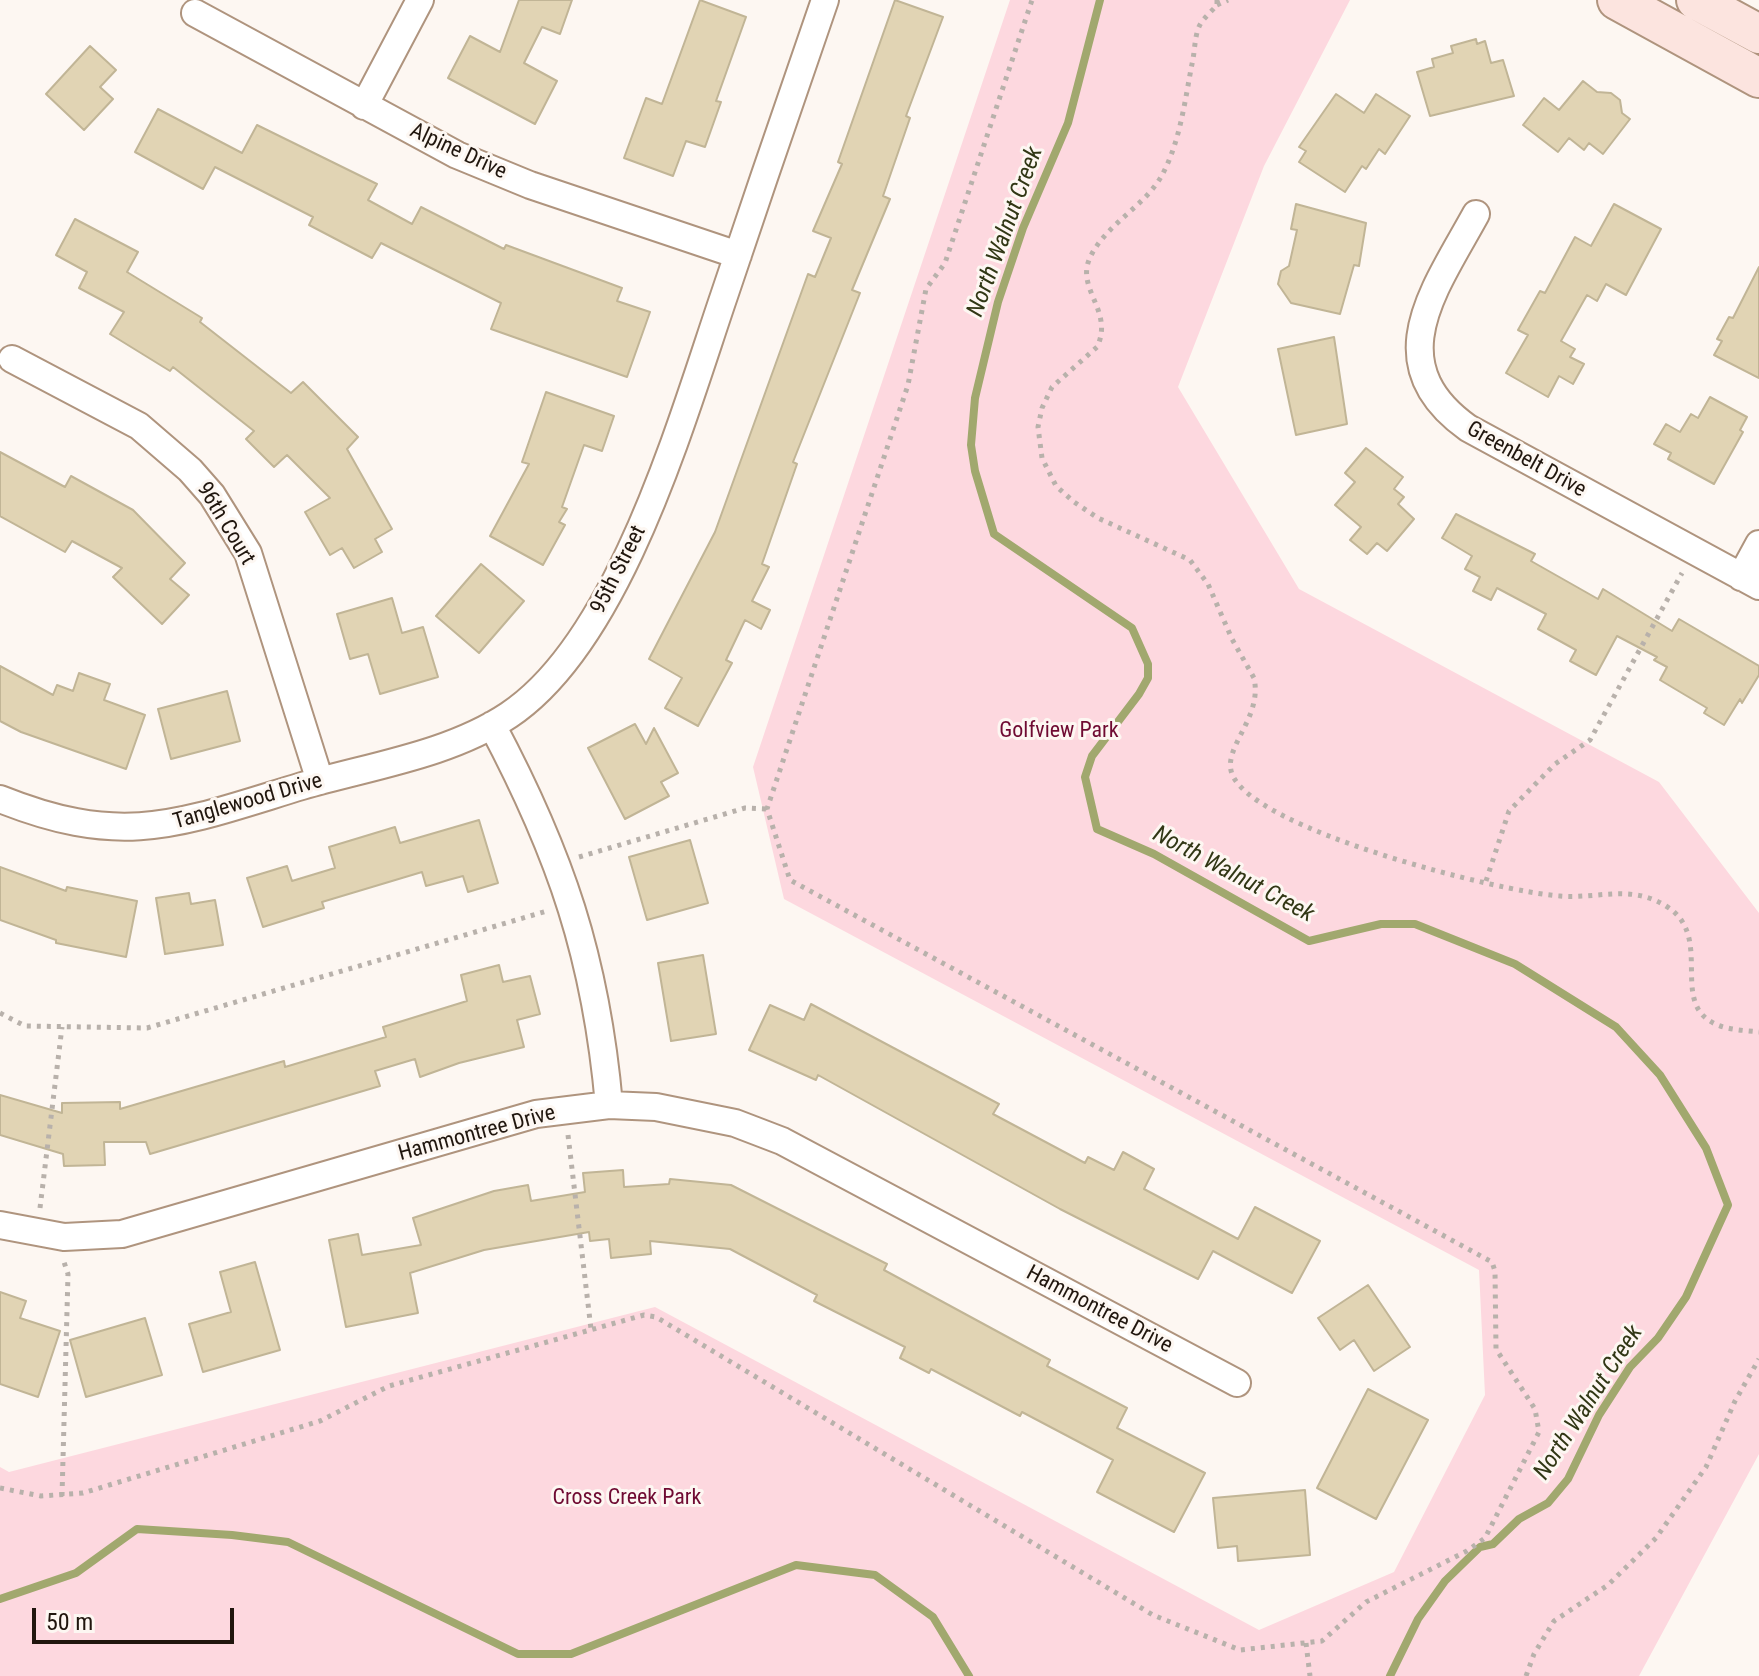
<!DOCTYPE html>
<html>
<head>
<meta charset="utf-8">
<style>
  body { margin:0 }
  #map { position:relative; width:1759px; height:1676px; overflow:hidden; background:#fdf7f2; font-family:"Roboto Condensed",sans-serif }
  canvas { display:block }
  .scale { position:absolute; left:32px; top:1608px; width:202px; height:36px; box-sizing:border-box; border:4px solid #20160e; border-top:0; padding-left:10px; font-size:24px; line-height:28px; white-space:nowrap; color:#20160e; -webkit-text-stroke:6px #fdf7f2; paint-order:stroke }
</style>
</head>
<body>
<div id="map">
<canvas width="1759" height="1676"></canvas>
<div class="scale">50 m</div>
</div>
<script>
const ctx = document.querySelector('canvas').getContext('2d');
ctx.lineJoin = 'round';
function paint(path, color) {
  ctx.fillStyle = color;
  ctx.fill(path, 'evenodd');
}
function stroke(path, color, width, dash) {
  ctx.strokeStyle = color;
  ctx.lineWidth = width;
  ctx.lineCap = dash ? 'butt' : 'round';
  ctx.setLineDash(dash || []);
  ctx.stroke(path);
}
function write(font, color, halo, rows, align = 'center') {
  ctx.font = font + ' "Roboto Condensed",sans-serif';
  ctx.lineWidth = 6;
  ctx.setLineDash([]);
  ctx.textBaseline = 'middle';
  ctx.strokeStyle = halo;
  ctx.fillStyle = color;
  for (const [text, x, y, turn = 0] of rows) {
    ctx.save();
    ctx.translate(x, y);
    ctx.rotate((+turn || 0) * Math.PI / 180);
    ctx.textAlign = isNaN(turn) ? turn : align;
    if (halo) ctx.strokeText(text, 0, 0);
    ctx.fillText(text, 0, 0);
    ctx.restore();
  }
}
paint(new Path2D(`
  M1010,0H1350L1264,166L1178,387L1299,589L1659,782L1759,913V1454L1639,1676H0V1467L9,1472L655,1307L1259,1630L1394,1572L1485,1395L1479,1270L784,899L753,767Z`), '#fdd8df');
stroke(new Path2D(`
  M1100,0L1068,123L1023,228L998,302L975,398L971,445L975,471L994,534L1132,628L1148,664V678L1139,694L1092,756L1085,777L1097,829L1154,854L1309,941L1381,924H1415L1515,964L1616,1027L1660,1075L1706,1148L1728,1205L1686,1297L1658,1338L1630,1367L1599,1415L1568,1479L1548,1503L1519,1519L1493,1544L1480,1547L1445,1581L1418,1619L1390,1676
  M0,1599L76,1573L137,1529L232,1535L288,1542L518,1654H571L796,1565L875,1575L933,1617L969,1676`), '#a1a86e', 8);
const building = new Path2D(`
  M519,0H572L560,34L542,27L524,63L557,81L535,124L448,78L470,36L500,52Z
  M700,0L746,17L716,101L721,102L705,147L686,141L673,176L624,158L646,98L662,104Z
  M895,0L943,17L906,116L910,118L883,196L890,199L852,290L860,293L793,462L797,464L762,564L769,567L752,601L770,610L761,629L745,620L726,660L732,663L698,726L665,708L682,678L649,659L715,532L808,274L815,277L831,238L813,231L842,164L838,162Z
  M1476,39L1477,44L1485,41L1491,63L1503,60L1514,96L1430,116L1417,72L1434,67L1432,59L1453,53L1451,46Z
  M90,46L116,70L100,87L113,99L84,130L46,94Z
  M1583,81L1597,92L1611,93L1620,100L1622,113L1630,119L1603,154L1589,143L1584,150L1569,138L1558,152L1523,125L1544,98L1559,110Z
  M1336,94L1364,113L1376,94L1410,116L1385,154L1379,149L1366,169L1362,166L1345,192L1299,162L1306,151L1299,147Z
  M158,109L242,153L257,125L377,184L368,200L412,224L421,207L504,249L506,245L622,288L617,301L650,312L627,377L491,329L501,303L381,243L372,258L309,225L313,217L215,167L203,189L135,152Z
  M1296,204L1366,223L1359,266L1354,265L1340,314L1291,303L1278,284L1281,271L1289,266L1297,230L1291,229Z
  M1614,204L1661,229L1626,295L1606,284L1597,301L1587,295L1561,341L1575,349L1570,357L1584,364L1573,384L1559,376L1548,397L1506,373L1528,335L1518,330L1540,291L1545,293L1575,237L1591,246Z
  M75,219L138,252L127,272L202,318L200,322L291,393L303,382L358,437L347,449L392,529L375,539L382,552L354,568L342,548L330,555L305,512L330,498L287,455L274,467L246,439L254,431L173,367L170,371L110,334L124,312L79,288L87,272L56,255Z
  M1759,267V378L1714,355L1722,341L1717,339L1729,317L1733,318Z
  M1334,337L1347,424L1296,435L1278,349Z
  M546,392L614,416L602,451L584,445L562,507L567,509L559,522L565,525L543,565L490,536L529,464L522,462Z
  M1710,397L1747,417L1740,430L1743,432L1714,484L1668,459L1671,453L1654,444L1666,424L1680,432L1691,414L1698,418Z
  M1366,448L1403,477L1394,489L1404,497L1398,504L1414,519L1387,551L1377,543L1367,554L1350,540L1361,527L1335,505L1355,482L1345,473Z
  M0,452L65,487L71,476L133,510L185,563L170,579L189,595L162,624L113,577L122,568L72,541L65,552L0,516Z
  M1456,514L1535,554L1531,561L1598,599L1603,589L1672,631L1679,619L1759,666V675L1742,703L1740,699L1724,725L1704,713L1707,708L1660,680L1667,667L1654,660L1657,657L1617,636L1596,675L1570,661L1576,650L1538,629L1546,614L1497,588L1491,600L1473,591L1480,577L1465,569L1472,556L1442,538Z
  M481,564L524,601L479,653L436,616Z
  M392,598L402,633L423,627L438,677L380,694L368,654L350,659L337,614Z
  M0,666L53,695L57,685L73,691L79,673L110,684L104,700L145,715L126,769L21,732L0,721Z
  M227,691L240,741L171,759L158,709Z
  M635,724L646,744L654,728L678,773L661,782L669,796L625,819L588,748Z
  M479,820L498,883L468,892L463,876L426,886L422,872L322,902L324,908L263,927L247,878L287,866L292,881L335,868L329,847L395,827L400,843Z
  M690,840L708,903L647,920L629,857Z
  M0,867L66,891L67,887L137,901L126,957L56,943V940L0,920Z
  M189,893L191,904L215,900L223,945L165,954L156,898Z
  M703,955L716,1034L671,1041L658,963Z
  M499,965L503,982L530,976L540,1014L517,1020L524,1047L459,1063L420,1077L415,1059L375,1071L380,1086L150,1154L146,1142H104L105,1165L64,1166L63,1154L0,1135V1095L62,1113V1103L120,1102V1109L284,1061L285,1067L386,1037L383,1027L467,1001L461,975Z
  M811,1004L999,1104L993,1114L1085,1163L1088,1157L1114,1170L1123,1152L1154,1169L1144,1189L1238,1239L1255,1207L1320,1241L1292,1293L1213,1251L1198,1279L1060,1209L818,1075L816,1080L749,1050L770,1005L804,1020Z
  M623,1170L624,1187L669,1184L670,1179L731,1185L887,1264L884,1270L1050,1360L1047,1366L1127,1408L1117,1428L1205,1473L1174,1532L1097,1492L1113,1460L1022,1412L1020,1416L931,1369L929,1373L900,1358L905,1347L814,1301L817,1295L730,1249L650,1241L651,1254L611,1258L609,1239L590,1241L589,1232L484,1250L410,1273L418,1313L346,1327L329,1240L358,1234L362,1255L421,1245L413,1218L494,1191L528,1185L531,1201L585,1192L583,1173Z
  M255,1262L280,1350L203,1372L189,1324L231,1312L220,1272Z
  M1368,1285L1410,1347L1374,1371L1354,1340L1340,1350L1318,1318Z
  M0,1292L26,1301L20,1318L60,1331L38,1397L0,1384Z
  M145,1318L162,1375L86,1397L70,1340Z
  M1368,1389L1428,1420L1376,1519L1317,1488Z
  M1305,1490L1310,1555L1238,1561L1237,1546L1218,1548L1213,1498Z`);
paint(building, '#e1d4b4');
stroke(building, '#c1b596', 2);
const street = new Path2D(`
  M195,13L457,155L530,185L738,255
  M364,106L420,0
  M1476,214C1435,289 1377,363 1468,428L1759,586
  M12,359L139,426L190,470L212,495L248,553L320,781
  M1741,577L1759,544
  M492,725C561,855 596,958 609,1105
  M0,799C125,849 180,823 302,786C370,766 449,755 509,715C620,641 682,419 724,296C757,197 791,99 825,0
  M0,1225L64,1237L122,1234L536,1114L609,1105L656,1107L735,1123L782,1141L1237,1383`);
const secondary = new Path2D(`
  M1617,0L1759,78
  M1696,0L1759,34`);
stroke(street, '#af947e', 30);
stroke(secondary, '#af947e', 42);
stroke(new Path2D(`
  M1217,0V5C1212,11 1205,17 1201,23C1195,32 1195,48 1193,59C1185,98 1181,141 1161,177C1143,208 1103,226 1089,260C1077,290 1114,312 1097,347L1052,387L1042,408L1038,427L1042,458L1056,486L1074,502L1098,518L1190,560L1208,584L1232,639L1254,678C1263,718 1222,747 1232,774C1254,830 1499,892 1560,896C1598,899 1631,884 1666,906C1712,934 1674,994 1707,1019C1721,1030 1742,1030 1759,1032
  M1217,5L1228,0
  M579,857L745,808L767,809
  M1486,881L1509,811L1555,764L1590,740L1682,573
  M0,1013L25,1026L147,1028L547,911
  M568,1135L591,1329
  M40,1208L62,1027
  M0,1488L41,1496L83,1493L320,1421L389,1386L644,1315L656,1317L1153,1615L1240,1650L1322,1641L1366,1602L1467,1551L1485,1538L1539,1432L1535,1409L1496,1349L1495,1271L1492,1262L790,880L767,809L908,385L926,289L945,263L1032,0
  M62,1496L68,1274L64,1262
  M1306,1643L1310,1676
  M1526,1676L1534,1654L1554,1621L1608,1585L1656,1538L1706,1467L1735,1401L1759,1359`), '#b8b1ab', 5, [4, 6]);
stroke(street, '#fff', 26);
stroke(secondary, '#fce4df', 38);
write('22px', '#20160e', '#fdf7f2', [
  ["Alpine Drive",458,152,25],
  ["Greenbelt Drive",1526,460,29],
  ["96th Court",225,524,59],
  ["95th Street",619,570,-63],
  ["Tanglewood Drive",248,802,-16],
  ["Hammontree Drive",477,1134,-15],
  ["Hammontree Drive",1099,1310,28]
]);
write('22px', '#6f0a32', '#fdf7f2', [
  ["Golfview Park",1059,731],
  ["Cross Creek Park",627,1498]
]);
write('italic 24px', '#313715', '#fdf7f2', [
  ["North Walnut Creek",1006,232,-70],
  ["North Walnut Creek",1233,875,28],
  ["North Walnut Creek",1589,1403,-57]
]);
</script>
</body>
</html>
